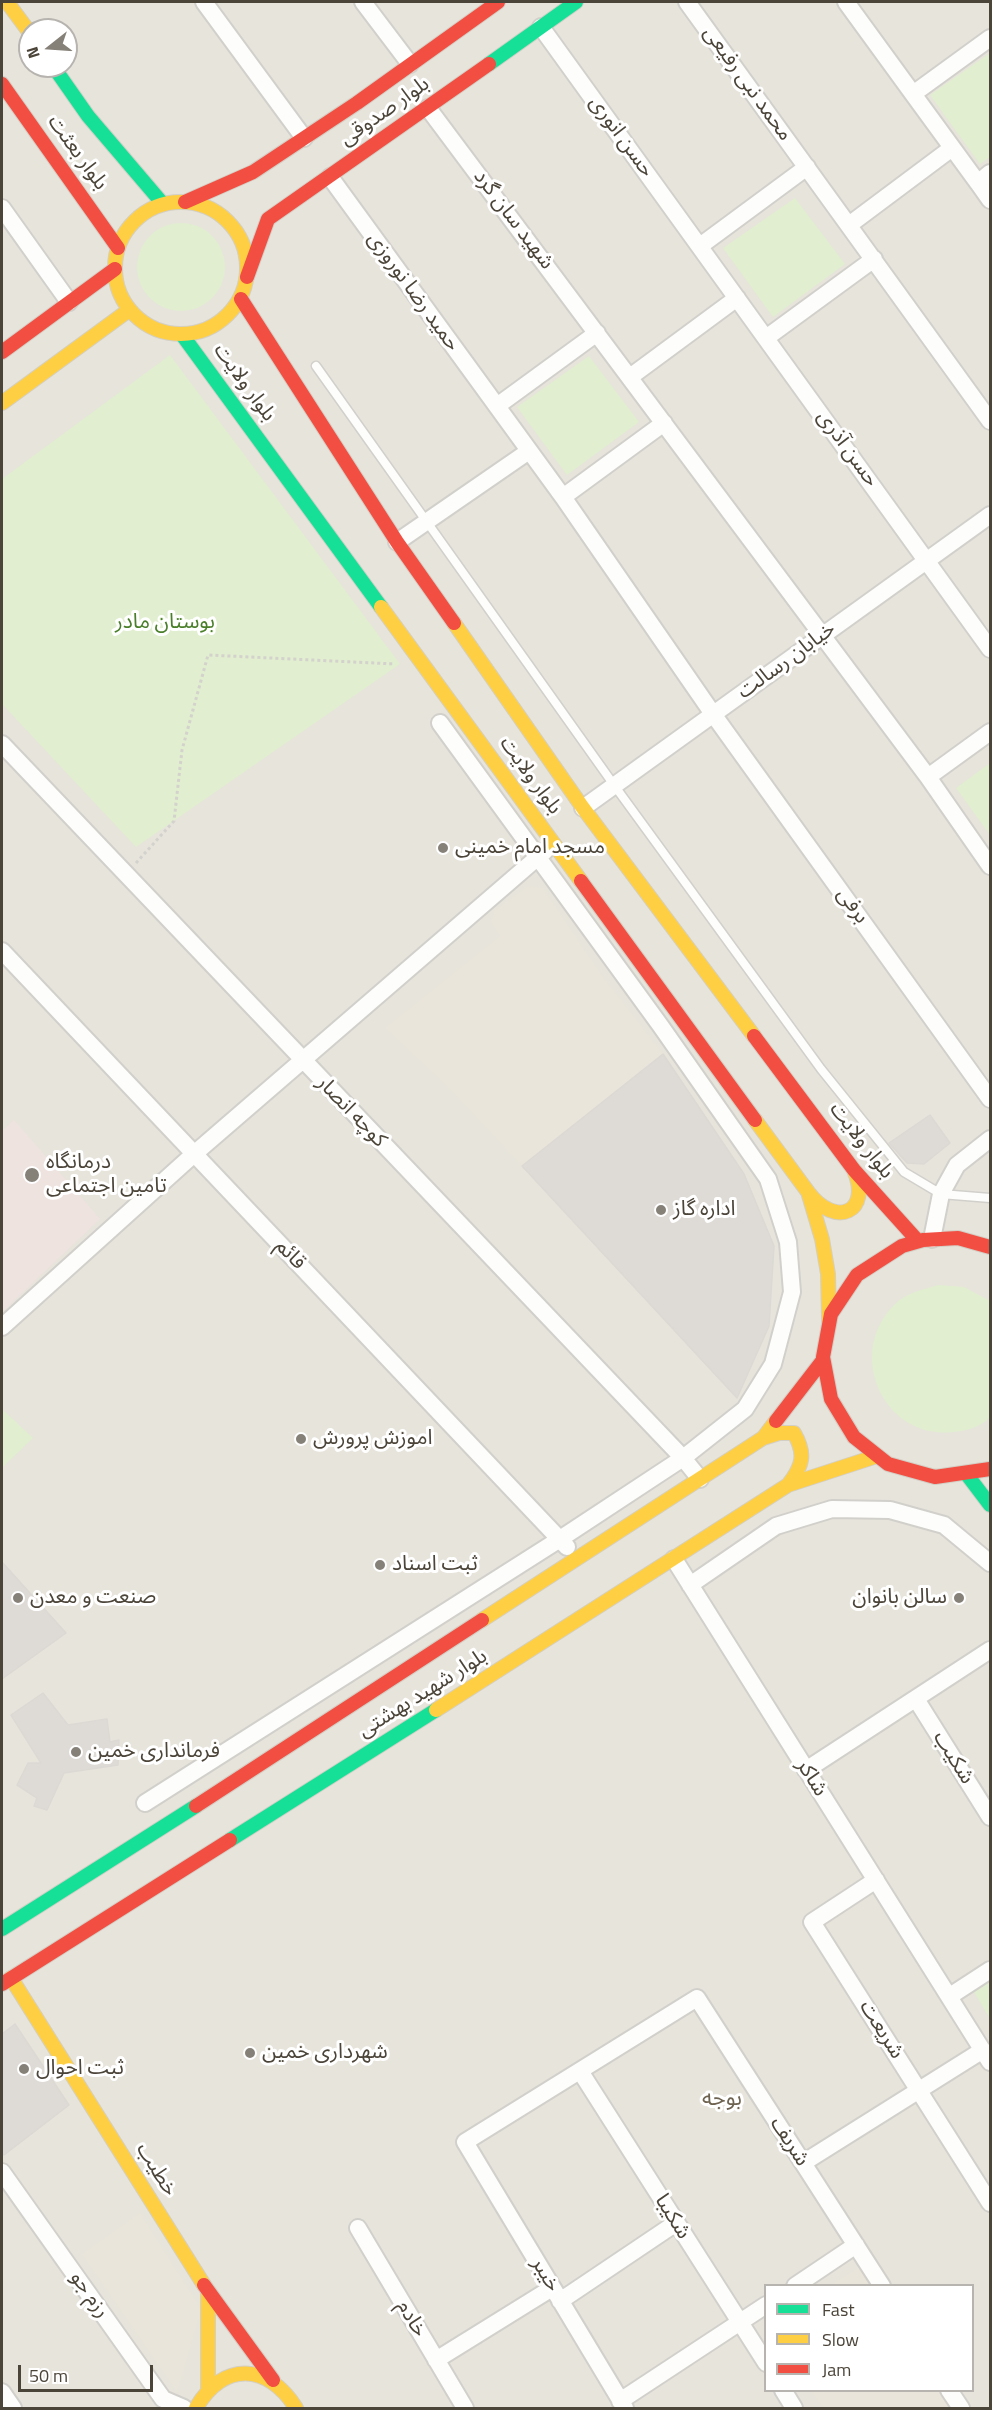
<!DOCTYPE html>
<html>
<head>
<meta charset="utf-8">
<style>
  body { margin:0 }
  #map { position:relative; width:992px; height:2410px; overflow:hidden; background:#f4f2ee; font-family:"Titillium Web",sans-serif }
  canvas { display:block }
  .frame { position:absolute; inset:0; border:3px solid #4b4439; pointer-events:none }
  .legend { position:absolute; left:764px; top:2284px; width:210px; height:108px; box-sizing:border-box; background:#fff; border:2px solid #b7b4b0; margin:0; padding:8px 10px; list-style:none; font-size:18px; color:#4b4439 }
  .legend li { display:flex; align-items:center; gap:12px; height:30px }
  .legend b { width:30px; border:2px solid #b7b4b0 }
  .north { position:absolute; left:18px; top:18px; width:60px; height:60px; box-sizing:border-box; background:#fff; border:2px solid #b7b4b0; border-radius:50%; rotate:253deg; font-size:16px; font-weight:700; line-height:24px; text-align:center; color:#4b4439 }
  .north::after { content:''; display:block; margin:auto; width:21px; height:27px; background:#868178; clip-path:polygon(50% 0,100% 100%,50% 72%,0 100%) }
  .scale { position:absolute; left:18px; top:2365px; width:135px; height:27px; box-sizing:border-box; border:3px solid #4b4439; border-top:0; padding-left:8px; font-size:18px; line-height:21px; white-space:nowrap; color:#4b4439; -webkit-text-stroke:4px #fff; paint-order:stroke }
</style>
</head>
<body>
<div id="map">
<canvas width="992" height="2410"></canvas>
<div class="frame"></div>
<ul class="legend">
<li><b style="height:8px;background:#16e098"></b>Fast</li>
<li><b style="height:8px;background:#ffcf43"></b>Slow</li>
<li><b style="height:8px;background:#f24e42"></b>Jam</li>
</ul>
<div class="north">N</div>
<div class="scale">50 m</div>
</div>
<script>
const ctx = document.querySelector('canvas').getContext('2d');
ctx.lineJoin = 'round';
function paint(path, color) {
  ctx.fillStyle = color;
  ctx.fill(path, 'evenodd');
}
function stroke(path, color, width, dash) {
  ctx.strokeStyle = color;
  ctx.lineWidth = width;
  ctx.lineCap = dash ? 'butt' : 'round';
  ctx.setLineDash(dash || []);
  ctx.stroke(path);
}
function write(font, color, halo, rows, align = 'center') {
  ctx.font = font + ' "Titillium Web","Noto Sans Arabic",sans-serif';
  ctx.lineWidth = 6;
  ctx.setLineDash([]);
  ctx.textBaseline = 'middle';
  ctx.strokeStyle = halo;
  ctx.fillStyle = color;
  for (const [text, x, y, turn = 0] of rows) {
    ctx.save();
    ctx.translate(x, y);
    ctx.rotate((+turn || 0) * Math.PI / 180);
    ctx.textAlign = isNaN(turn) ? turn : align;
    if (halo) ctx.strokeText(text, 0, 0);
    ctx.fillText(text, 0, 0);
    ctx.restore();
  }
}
paint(new Path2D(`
  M2,2H990V2408H2ZM30,30H66V66H30ZM766,2286H972V2390H766Z`), '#e7e4dc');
paint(new Path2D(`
  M527,887L543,888L600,973L663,1054L522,1166L446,1085L385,1028L500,936L491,922L495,910Z
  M140,2213L201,2309L177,2392L82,2254Z
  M863,2265L876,2286H830Z
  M811,2391H939L950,2408H823Z`), '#eae5da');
paint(new Path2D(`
  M14,1120L100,1219L2,1312V1131Z`), '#eee3df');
paint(new Path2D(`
  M990,53V157L980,164L930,95Z
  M795,198L845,264L773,317L723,248Z
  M137 267a44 44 0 1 1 88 0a44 44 0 1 1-88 0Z
  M170,355L400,664L136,847L2,704V479Z
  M589,356L639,422L567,475L517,407Z
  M990,763V835L956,788Z
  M939,1285L964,1287L990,1301V1417C981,1427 966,1431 953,1432C884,1440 845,1354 894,1305C906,1293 923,1289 939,1285Z
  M2,1409L33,1438L2,1468Z
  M990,1981V2019L974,1992Z`), '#e1eecf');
const building = new Path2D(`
  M663,1054L744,1174L774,1246L769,1326L737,1398L522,1166Z
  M930,1115L950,1143L924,1164L907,1163L889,1143Z
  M2,1562L66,1633L2,1679Z
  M43,1693L68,1725L107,1719L110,1742L119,1740L118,1765L64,1773L47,1810L34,1806L37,1798L17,1785L28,1763H41L11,1715Z
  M15,2024L69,2105L4,2155L2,2151V2034Z`);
paint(building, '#dedbd6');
stroke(building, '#dcd9d4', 1.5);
const lane = new Path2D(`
  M316,366L614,785L821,1069L904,1172L941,1194L990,1198`);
const street = new Path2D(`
  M204,2L304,138
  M363,2L410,64
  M687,2L990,421
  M846,2L913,94
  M541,27L990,649
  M990,38L913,94L978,183L990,173
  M428,108L928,777L990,866
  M330,177L563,497L664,423
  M978,183L990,200
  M2,208L69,302
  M849,225L952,148
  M700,246L807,167
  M766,338L874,259
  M630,377L737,298
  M497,406L597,333
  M563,497L713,714L990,1099
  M397,542L529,451
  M2,744L683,1458L700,1479
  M928,777L990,732
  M583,808L990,515
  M2,951L567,1547
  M932,1239L941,1194L957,1165L990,1139
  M2,1327L194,1154L545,851
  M674,1559L990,2062
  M690,1585L776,1526L832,1509L890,1510L944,1525L990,1563
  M916,1699L990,1817
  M806,1770L990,1650
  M145,1803L560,1539L683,1458L745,1409L773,1364L792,1292L788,1242L768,1179L660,1025L440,723
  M876,1880L812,1922L990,2203
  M950,1996L990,1970
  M580,2071L766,2363
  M803,2163L983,2050
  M2,2172L163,2399L184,2408
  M358,2228L465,2408
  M795,2286L856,2245
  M560,2301L676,2223
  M436,2360L552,2288
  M783,2390L794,2408
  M949,2390L961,2408
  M2,2392L13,2408
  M620,2401L766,2305
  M625,2408L465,2142L697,1998L882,2286`);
const fast = new Path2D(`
  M489,64L576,2
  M53,66L88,116L163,204
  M183,336L381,607
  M968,1476L990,1505
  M230,1840L436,1710
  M2,1929L196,1806`);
const slow = new Path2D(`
  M7,2L30,33
  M115 268a66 66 0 1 1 132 0a66 66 0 1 1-132 0Z
  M2,403L129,310
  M381,607L581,881
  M454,623L583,808L754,1036
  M755,1120L808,1192L822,1239L828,1274L829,1320
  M808,1192C836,1229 872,1212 854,1170
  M763,1438L779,1433H794C806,1454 803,1466 788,1485
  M482,1620L763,1438L776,1421
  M436,1710L788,1485L874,1457
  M11,1978L204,2285
  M208,2292V2389
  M196,2408C223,2361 268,2363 296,2408`);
const jam = new Path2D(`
  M2,84L118,248
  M185,202L253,172L357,103L498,2
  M247,277L268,219L489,64
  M241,299L397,542L454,623
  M2,352L115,269
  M581,881L755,1120
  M754,1036L854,1170L917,1240
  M990,1247L958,1238L923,1240L902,1246L857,1275L831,1314L823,1357L831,1399L854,1437L888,1464L935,1477L990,1469
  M776,1421L823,1360
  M196,1806L482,1620
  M2,1984L230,1840
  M204,2285L273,2380`);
stroke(lane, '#d2d0cb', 11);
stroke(street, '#d2d0cb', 20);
stroke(fast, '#d3cfc5', 16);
stroke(slow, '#d3cfc5', 16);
stroke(jam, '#d3cfc5', 16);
stroke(new Path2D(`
  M136,863L174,821L182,750L208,655L395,664`), '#d3d2cc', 3, [3, 3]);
stroke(lane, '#fdfdfc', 8);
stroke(street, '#fdfdfc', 16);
stroke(fast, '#16e098', 14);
stroke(slow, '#ffcf43', 14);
stroke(jam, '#f24e42', 14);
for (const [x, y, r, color] of [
  [443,848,6,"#868178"],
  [32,1175,8,"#868178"],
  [661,1210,6,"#868178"],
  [301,1439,6,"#868178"],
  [380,1565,6,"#868178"],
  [18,1598,6,"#868178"],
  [959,1598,6,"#868178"],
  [76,1752,6,"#868178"],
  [250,2053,6,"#868178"],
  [24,2069,6,"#868178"]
]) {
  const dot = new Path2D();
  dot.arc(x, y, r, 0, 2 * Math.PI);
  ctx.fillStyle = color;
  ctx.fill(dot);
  stroke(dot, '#fff', 2);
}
write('21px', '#4b4439', '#fff', [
  ["محمد نبی رفیعی",747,84,54],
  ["بلوار صدوقی",385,112,-35],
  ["حسن انوری",621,137,54],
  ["بلوار بعثت",77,153,54],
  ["شهید سان گرد",513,220,53],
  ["حمید رضا نوروزی",413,292,54],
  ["بلوار ولایت",244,383,54],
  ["حسن آذری",847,449,54],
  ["خیابان رسالت",787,661,-36],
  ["بلوار ولایت",530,776,54],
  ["برفی",852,906,54],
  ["کوچه انصار",351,1112,46],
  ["بلوار ولایت",861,1141,52],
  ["قائم",290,1255,46],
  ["بلوار شهید بهشتی",423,1694,-32],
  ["شکیب",953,1758,58],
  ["شاکر",811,1778,58],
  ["شریعت",881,2030,58],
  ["شریف",789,2142,57],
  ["خطیب",156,2170,58],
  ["شکیبا",672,2217,58],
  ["خیبر",545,2275,59],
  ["رزم جو",89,2295,55],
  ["خادم",411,2319,59]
]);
write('21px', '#4a7f2a', '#fff', [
  ["بوستان مادر",165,623]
]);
write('21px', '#4b4439', '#fff', [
  ["مسجد امام خمینی",455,848],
  ["درمانگاه",46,1163],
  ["تامین اجتماعی",46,1187],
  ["اداره گاز",673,1210],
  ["اموزش پرورش",313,1439],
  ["ثبت اسناد",392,1565],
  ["صنعت و معدن",30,1598],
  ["سالن بانوان",947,1598,"right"],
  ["فرمانداری خمین",88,1752],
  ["شهرداری خمین",262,2053],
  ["ثبت احوال",36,2069]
], 'left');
write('22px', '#6e6250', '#fff', [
  ["بوجه",722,2100]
]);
</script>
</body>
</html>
